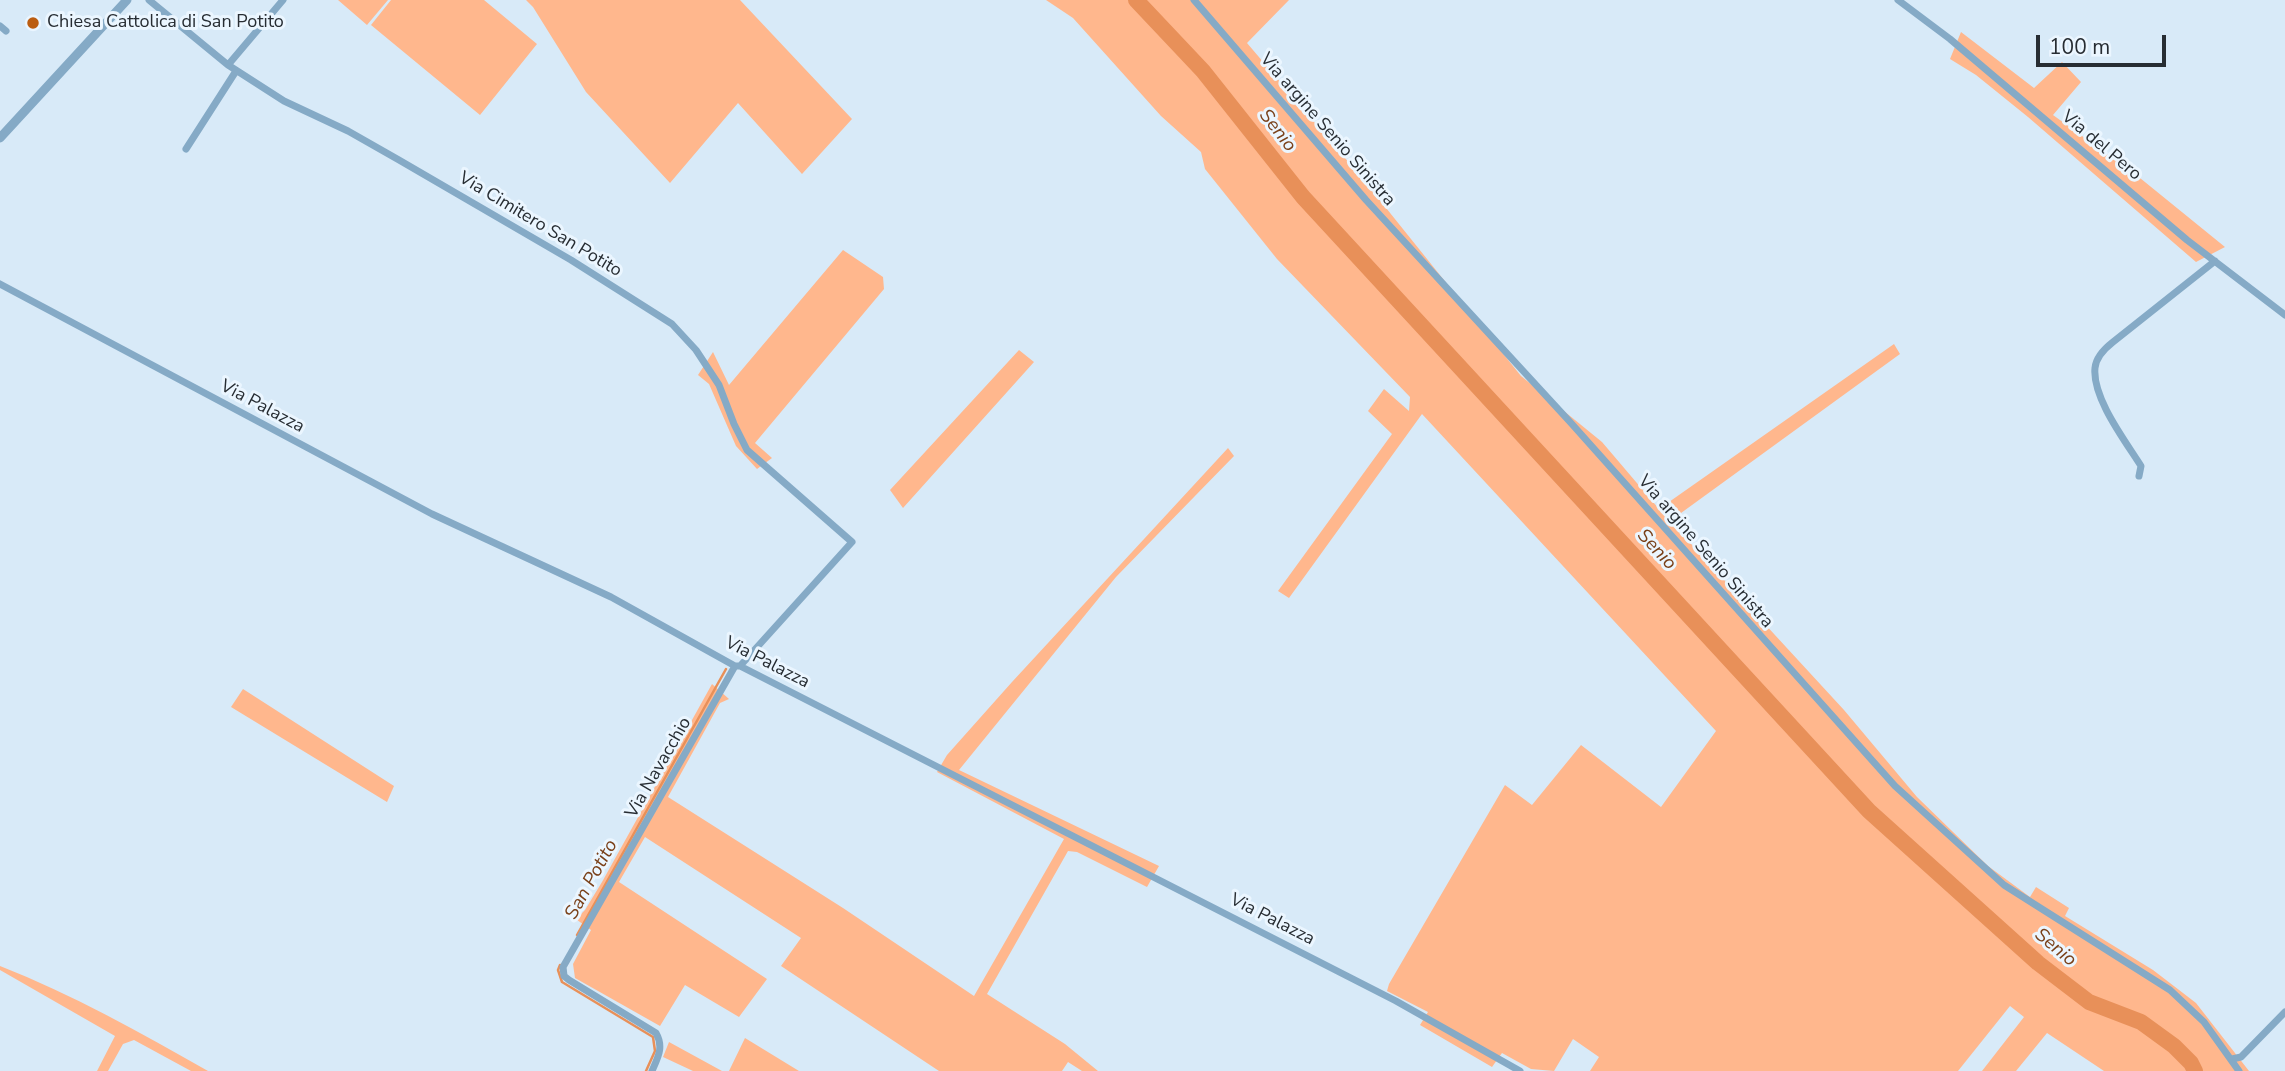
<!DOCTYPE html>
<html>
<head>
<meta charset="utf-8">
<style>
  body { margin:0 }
  #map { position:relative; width:2285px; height:1071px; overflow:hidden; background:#d8eaf8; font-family:"Nunito Sans",sans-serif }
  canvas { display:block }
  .scale { position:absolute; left:2036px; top:35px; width:130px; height:32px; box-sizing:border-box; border:4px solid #272d33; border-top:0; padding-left:9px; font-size:21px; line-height:24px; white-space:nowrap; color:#272d33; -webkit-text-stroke:5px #ebf6ff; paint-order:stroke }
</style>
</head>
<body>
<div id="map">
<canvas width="2285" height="1071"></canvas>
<div class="scale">100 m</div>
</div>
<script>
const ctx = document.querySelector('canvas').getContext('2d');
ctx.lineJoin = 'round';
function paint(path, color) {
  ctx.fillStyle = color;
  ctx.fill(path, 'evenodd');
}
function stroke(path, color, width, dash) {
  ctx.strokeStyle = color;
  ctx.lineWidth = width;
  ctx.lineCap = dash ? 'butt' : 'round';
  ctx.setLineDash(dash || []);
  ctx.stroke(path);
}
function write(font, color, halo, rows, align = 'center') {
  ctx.font = font + ' "Nunito Sans",sans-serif';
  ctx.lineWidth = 6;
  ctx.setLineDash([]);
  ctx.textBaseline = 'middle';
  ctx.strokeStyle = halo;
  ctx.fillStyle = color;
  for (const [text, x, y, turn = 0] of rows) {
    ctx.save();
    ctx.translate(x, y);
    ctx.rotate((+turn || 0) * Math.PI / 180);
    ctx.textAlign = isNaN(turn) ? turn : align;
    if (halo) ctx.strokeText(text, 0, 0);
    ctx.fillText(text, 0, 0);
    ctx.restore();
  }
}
paint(new Path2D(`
  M338,0H388L367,25Z
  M391,0H484L537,44L480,115L371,25Z
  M526,0H740L852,119L802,174L738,103L670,183L586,92L533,7Z
  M1046,0H1289L1247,43L1362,178L1521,376L1602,442L1659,509L1894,344L1900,354L1670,521L1844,710L1917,797L1988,866L2030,897L2036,887L2069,908L2065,916L2153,970L2196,1003L2249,1071H2104L2047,1033L2016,1071H1982L2024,1017L2010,1006L1958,1071H1590L1599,1057L1573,1039L1554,1071L1531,1069L1502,1053L1492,1067L1420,1025L1428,1012L1387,991L1389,984L1505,785L1532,805L1581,745L1661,807L1716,731L1422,414L1289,598L1278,591L1392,434L1368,411L1384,389L1409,411L1410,397L1277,259L1205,169L1201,152L1161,116L1073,18Z
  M1961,32L2034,88L2062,62L2081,82L2053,115L2140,178L2225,247L2196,262L2028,117L1976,75L1950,59Z
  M843,250L883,277L884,289L755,443L772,458L757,469L736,446L709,384L698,375L713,352L729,385Z
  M1019,350L1034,362L903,508L890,490Z
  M1228,448L1234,456L1116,577L959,770L1159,866L1147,887L1077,852L1068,851L987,994L1065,1044L1098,1071H1082L1068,1062L1062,1071H939L781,966L801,938L645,837L619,882L767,979L739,1017L685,985L660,1026L575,978L573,964L591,930L573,917H578L585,910L602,882L712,684L729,699L720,703L668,797L843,908L974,996L1064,839L937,772L947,755L1012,682Z
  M243,689L394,786L387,802L231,707Z
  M0,966C72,994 141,1033 208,1071H191L134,1040L123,1044L108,1071H97L115,1036L0,970Z
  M745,1038L799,1071H729Z
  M669,1042L722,1071H693L663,1057Z`), '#ffb78d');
stroke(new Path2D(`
  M577,935L726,669
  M560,965L558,970L562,982L653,1037L655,1051L646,1071`), '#e89059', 2.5);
stroke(new Path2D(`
  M1136,0L1203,71L1303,197L1869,811L2038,963L2089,1002L2141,1022L2174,1046L2191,1063L2195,1071`), '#e89059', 16);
stroke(new Path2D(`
  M149,0L228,65L284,101L348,131L399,160L571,260L672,324L696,350L719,385L734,424L747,450L852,542L740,666
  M1194,0L1366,200L1571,423L1895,786L2004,885L2170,990L2204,1022L2239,1071
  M1898,0L1950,39L2187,240L2285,315
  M0,26L6,31
  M228,65L283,0
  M186,149L236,71
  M0,284L432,514L611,597L735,666H740L1396,1001L1520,1071
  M2139,476L2141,466C2126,442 2092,398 2095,368C2096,357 2104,349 2113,342L2215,261
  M2232,1059L2241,1057L2285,1012
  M652,1071C658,1057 664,1047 656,1033L569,980L564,976L563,967L735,666`), '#85aac6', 7);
stroke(new Path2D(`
  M0,138L127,0`), '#85aac6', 9);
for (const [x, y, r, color] of [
  [33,23,7,"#bb5d11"]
]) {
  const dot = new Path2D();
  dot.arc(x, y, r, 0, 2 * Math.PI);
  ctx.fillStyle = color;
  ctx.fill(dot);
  stroke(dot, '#ebf6ff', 2.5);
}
write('18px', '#272d33', '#ebf6ff', [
  ["Chiesa Cattolica di San Potito",47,23]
], 'left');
write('18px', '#272d33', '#ebf6ff', [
  ["Via argine Senio Sinistra",1327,130,49],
  ["Via del Pero",2101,146,40],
  ["Via Cimitero San Potito",540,225,31],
  ["Via Palazza",262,407,28],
  ["Via argine Senio Sinistra",1705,552,49],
  ["Via Palazza",767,663,27],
  ["Via Navacchio",659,768,-60],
  ["Via Palazza",1272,920,27]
]);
write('italic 19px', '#7a411a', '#ebf6ff', [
  ["Senio",1277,131,52],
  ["Senio",1656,550,47],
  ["San Potito",592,880,-61],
  ["Senio",2055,948,40]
]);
</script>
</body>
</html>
